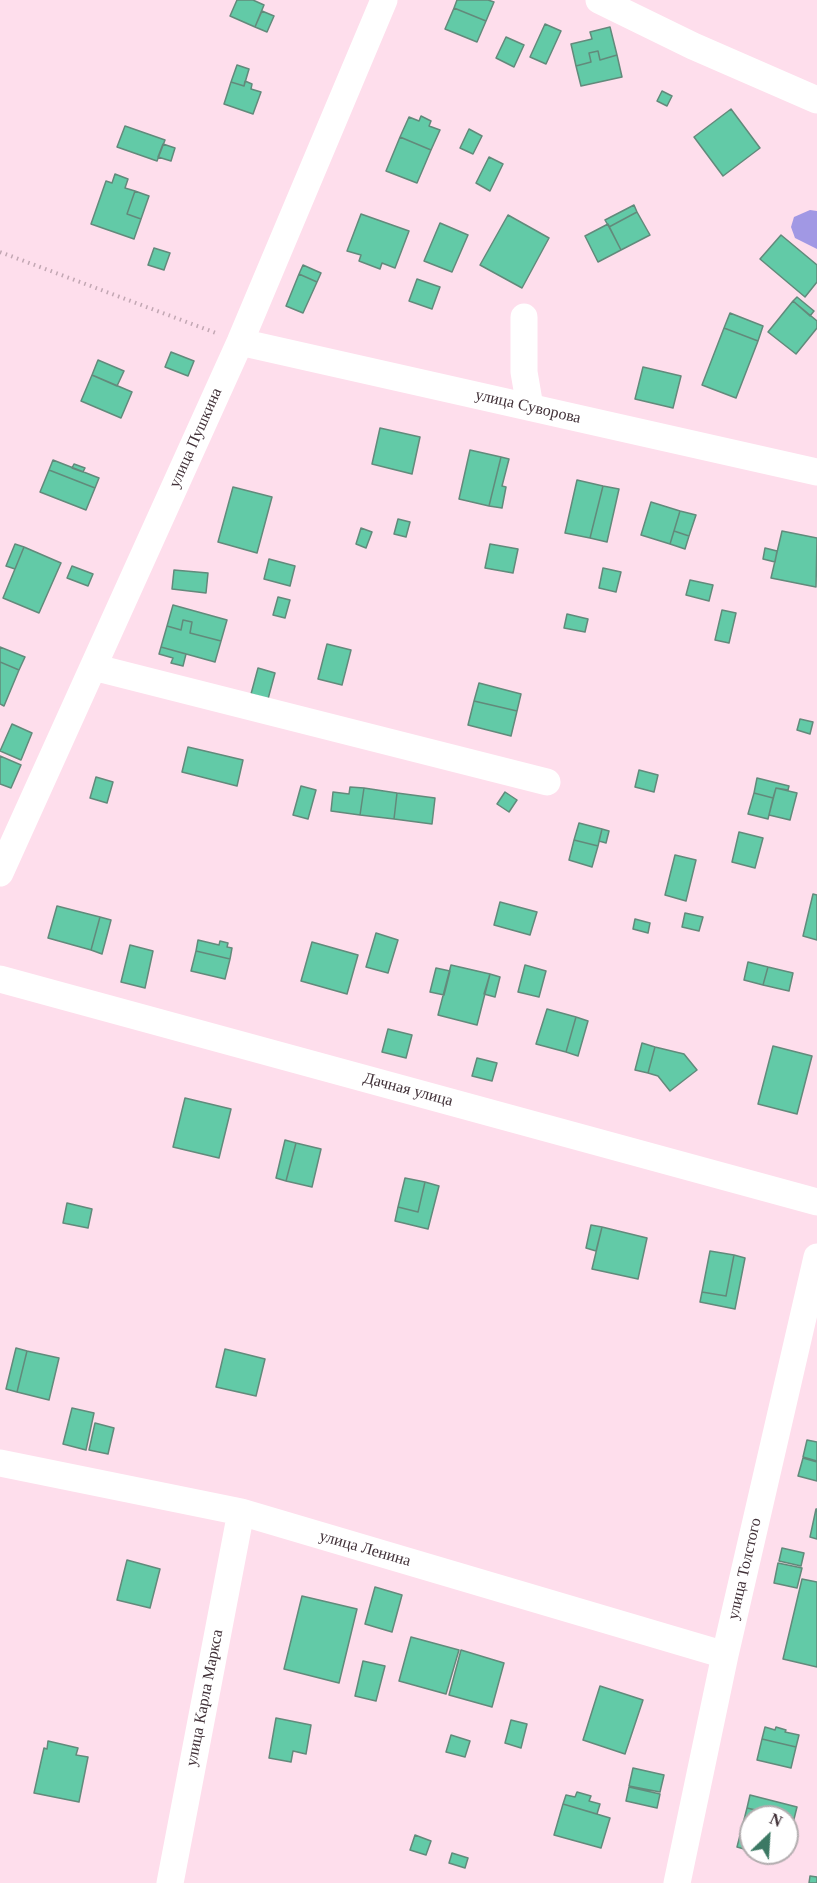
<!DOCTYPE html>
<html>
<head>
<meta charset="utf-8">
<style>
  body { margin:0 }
  #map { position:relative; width:817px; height:1883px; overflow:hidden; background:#fedeec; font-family:"Times New Roman",serif }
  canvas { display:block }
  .north { position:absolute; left:739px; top:1805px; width:60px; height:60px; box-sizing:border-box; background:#fff; border:2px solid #b3adaf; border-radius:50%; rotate:25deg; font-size:16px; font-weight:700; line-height:24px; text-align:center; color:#413138 }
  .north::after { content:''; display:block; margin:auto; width:21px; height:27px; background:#3c7964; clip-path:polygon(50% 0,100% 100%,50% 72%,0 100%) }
</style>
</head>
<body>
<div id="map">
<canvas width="817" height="1883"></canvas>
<div class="north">N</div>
</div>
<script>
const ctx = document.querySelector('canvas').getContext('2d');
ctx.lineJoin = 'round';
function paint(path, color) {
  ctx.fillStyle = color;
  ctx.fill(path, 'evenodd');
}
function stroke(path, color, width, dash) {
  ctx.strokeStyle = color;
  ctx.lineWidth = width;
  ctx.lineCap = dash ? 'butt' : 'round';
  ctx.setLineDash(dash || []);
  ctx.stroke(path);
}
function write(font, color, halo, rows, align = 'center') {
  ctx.font = font + ' "Times New Roman",serif';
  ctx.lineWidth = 6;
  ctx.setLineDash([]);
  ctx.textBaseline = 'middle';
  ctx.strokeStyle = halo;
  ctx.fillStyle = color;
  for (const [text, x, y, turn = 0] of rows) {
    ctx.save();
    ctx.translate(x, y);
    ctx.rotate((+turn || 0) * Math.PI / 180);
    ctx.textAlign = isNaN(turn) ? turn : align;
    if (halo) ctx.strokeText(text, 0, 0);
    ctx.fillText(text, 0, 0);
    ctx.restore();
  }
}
paint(new Path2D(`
  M810,210L817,211V249L795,238L791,227L794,217Z`), '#a198e4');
const building = new Path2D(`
  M237,0H253L264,5L255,27L230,16Z
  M457,0H488L494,2L486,21L454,8Z
  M454,8L486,21L477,42L445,29Z
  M262,11L274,16L267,32L255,27Z
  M545,24L561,31L546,64L530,57Z
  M610,27L617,55L600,60L598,51L589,53L591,62L576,66L571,44L592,39L590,32Z
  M506,37L524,45L514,67L496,58Z
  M598,51L600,60L617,55L622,77L581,86L576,66L591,62L589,53Z
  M237,65L249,69L244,86L231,82Z
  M245,81L252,84L251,89L261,92L253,114L224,104L231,82L244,86Z
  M662,91L672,96L667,106L657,101Z
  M731,109L760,148L723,176L694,137Z
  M421,116L431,121L429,126L440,130L431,150L400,137L409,117L419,121Z
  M125,126L165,140L157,161L117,147Z
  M469,129L482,136L473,154L460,148Z
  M400,137L431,150L417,183L386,171Z
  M163,144L175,148L171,161L158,157Z
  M489,157L503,164L490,191L476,183Z
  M115,174L128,179L125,188L135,191L127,214L141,219L134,239L91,224L106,181L112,183Z
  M135,191L149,196L141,219L127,214Z
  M634,205L637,212L609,227L605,220Z
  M637,212L650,235L621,250L609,227Z
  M361,214L409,231L395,268L382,263L380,269L359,261L361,255L347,251Z
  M508,215L549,238L522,288L480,265Z
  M440,223L468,235L452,272L424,261Z
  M608,224L621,250L598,262L585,236Z
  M781,235L817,265V282L805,297L760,259Z
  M154,248L170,253L164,270L148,265Z
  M303,265L321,273L317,282L299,274Z
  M299,274L317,282L303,313L286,306Z
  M417,279L440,287L432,309L409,301Z
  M797,297L814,311L810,316L793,301Z
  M793,301L817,321V328L796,354L768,332Z
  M730,313L763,326L758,341L724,328Z
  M724,328L758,341L736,398L702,385Z
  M171,352L194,361L188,376L165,367Z
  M98,360L124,371L117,386L92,375Z
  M643,367L681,376L673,408L635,399Z
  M92,375L132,392L121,418L81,401Z
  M380,428L420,437L412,474L372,464Z
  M470,450L501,457L489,506L459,499Z
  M501,457L509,459L502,486L506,487L502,508L489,506Z
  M53,460L99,478L95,488L49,470Z
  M74,464L85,468L83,472L72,468Z
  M49,470L95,488L86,510L40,492Z
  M577,480L603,486L590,538L565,533Z
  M603,486L619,489L607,542L590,538Z
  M233,487L272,497L257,553L218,542Z
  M651,502L680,511L670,544L641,535Z
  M680,511L696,515L689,536L674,531Z
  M398,519L410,522L406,537L394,534Z
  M361,528L372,532L366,548L356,544Z
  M674,531L689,536L685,549L670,544Z
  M782,531L817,538L816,587L771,578Z
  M15,544L24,547L15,569L6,566Z
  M490,544L518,549L513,573L485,568Z
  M24,547L61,563L39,613L3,598Z
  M765,548L777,551L775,562L763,559Z
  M269,559L295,566L290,586L264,579Z
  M72,566L93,574L88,586L67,578Z
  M603,568L621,572L616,592L599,588Z
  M174,570L208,573L206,593L172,589Z
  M690,580L713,585L709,601L686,595Z
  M278,597L290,600L285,618L273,615Z
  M173,605L227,620L221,641L190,633L192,622L183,620L181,630L167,626Z
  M722,610L736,613L729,643L715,640Z
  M567,614L588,619L585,632L564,628Z
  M183,620L192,622L190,633L221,641L215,662L161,647L167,626L181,630Z
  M327,644L351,650L342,685L318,679Z
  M0,647L25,657L19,670L0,662Z
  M161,647L186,654L183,666L171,663L173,658L159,654Z
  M0,662L19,670L4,706L0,704Z
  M258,668L275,673L268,699L251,694Z
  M479,683L521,694L517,711L474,701Z
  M474,701L517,711L511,736L468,725Z
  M800,719L813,722L810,734L797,730Z
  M12,724L32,733L21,760L0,751Z
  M188,747L243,760L237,786L182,772Z
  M0,756L21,765L11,788L0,784Z
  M639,770L658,775L654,792L635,787Z
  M96,777L113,782L107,803L90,798Z
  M757,778L789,786L788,790L776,788L773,798L754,793Z
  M301,786L316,790L308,819L293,815Z
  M350,787L364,788L360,815L331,811L333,792L349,794Z
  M364,788L397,793L394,819L360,815Z
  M776,788L797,793L790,820L769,815Z
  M505,792L517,800L509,812L497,804Z
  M397,793L435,798L432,824L394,819Z
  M754,793L773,798L768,819L748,814Z
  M579,823L602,829L598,846L574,840Z
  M602,829L609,831L606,843L599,841Z
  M739,832L763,838L755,868L732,862Z
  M574,840L598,846L592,867L569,860Z
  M675,855L696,860L686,901L665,895Z
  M813,894L817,895V940L803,936Z
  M500,902L537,912L530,935L494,925Z
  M57,906L100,917L91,950L48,938Z
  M685,913L703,917L699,931L682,927Z
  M100,917L111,920L102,954L91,950Z
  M635,919L650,923L648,933L633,929Z
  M376,933L398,940L388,973L366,967Z
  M198,940L219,945L220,941L228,943L227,947L232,948L230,959L196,951Z
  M312,942L358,955L347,994L301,981Z
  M130,945L153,951L145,988L121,982Z
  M196,951L230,959L225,979L191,971Z
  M748,962L768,967L763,985L744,980Z
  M451,965L490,974L477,1025L438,1015Z
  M525,965L546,971L539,997L518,992Z
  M768,967L793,973L789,991L763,985Z
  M436,968L450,971L444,995L430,992Z
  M490,974L500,977L495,997L484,994Z
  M547,1009L576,1017L566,1052L536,1044Z
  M576,1017L588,1021L578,1056L566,1052Z
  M388,1029L412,1035L406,1058L382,1052Z
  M642,1043L655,1047L648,1073L635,1070Z
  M773,1046L812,1056L797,1114L758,1104Z
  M655,1047L684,1054L697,1070L670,1091L658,1076L648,1073Z
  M477,1058L497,1063L492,1081L472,1076Z
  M185,1098L231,1109L219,1158L173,1147Z
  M285,1140L296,1143L286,1181L276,1178Z
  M296,1143L321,1149L312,1187L286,1181Z
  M405,1178L425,1182L418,1212L398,1207Z
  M425,1182L439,1186L428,1229L395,1221L398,1207L418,1212Z
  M67,1203L92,1209L88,1228L63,1223Z
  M591,1225L602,1227L596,1251L586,1248Z
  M602,1227L647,1238L638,1279L592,1269Z
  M710,1251L734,1255L726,1296L702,1292Z
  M734,1255L745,1258L735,1309L700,1302L702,1292L726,1296Z
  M16,1348L27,1351L17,1392L6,1389Z
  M225,1349L265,1359L256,1396L216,1387Z
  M27,1351L59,1358L49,1400L17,1392Z
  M72,1408L94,1413L86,1450L63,1444Z
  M95,1423L114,1428L108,1454L89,1450Z
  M807,1440L817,1442V1461L803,1457Z
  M803,1458L817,1462V1481L798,1476Z
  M816,1509H817V1539L810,1537Z
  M782,1548L804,1553L801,1566L779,1561Z
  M127,1560L160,1569L150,1608L117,1600Z
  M778,1563L802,1568L797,1588L774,1583Z
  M802,1579L817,1582V1667L783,1659Z
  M375,1587L402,1595L392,1632L365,1624Z
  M302,1596L357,1609L339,1683L284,1669Z
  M411,1637L459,1650L446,1694L399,1681Z
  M461,1650L504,1663L492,1707L449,1695Z
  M363,1661L385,1666L376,1701L355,1696Z
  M600,1686L643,1700L625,1754L583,1740Z
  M276,1718L311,1725L306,1754L293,1751L291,1762L269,1758Z
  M511,1720L527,1724L521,1748L505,1743Z
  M765,1727L775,1730L776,1727L786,1730L785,1732L799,1735L796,1747L762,1739Z
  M451,1735L470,1741L465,1757L446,1752Z
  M762,1739L796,1747L791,1768L757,1760Z
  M48,1741L78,1748L76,1755L88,1757L79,1802L34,1793L44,1748L47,1749Z
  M633,1768L664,1775L660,1792L629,1786Z
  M629,1787L660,1794L657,1808L626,1801Z
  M577,1792L591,1796L589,1801L600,1804L597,1814L563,1804L566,1795L575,1797Z
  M750,1795L797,1807L794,1819L747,1808Z
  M563,1804L610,1818L601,1848L554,1835Z
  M747,1808L785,1817H751V1851L737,1847Z
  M787,1817L794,1819L787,1847Z
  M415,1835L431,1841L426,1855L410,1850Z
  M452,1853L468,1858L465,1868L449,1863Z
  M761,1853H786L784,1859Z
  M810,1876L817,1877V1883H809Z`);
paint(building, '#62caa7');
stroke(building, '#628a7b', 1.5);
stroke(new Path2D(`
  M0,252L216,333`), '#c2a7b3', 4, [1.5, 4.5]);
stroke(new Path2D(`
  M599,0L693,46L817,100
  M524,317V372L530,407
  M240,342L817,472
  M93,667L547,782
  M0,873L240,342L384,0
  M0,979L817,1202
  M0,1463L241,1512L725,1655
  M170,1883L241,1512
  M677,1883L725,1655L817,1257`), '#fff', 27);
write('16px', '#413138', '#fff', [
  ["улица Суворова",528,407,13],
  ["улица Пушкина",196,438,-66],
  ["Дачная улица",408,1090,15],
  ["улица Ленина",365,1549,16],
  ["улица Толстого",745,1569,-77],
  ["улица Карла Маркса",205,1698,-79]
]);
</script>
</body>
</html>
